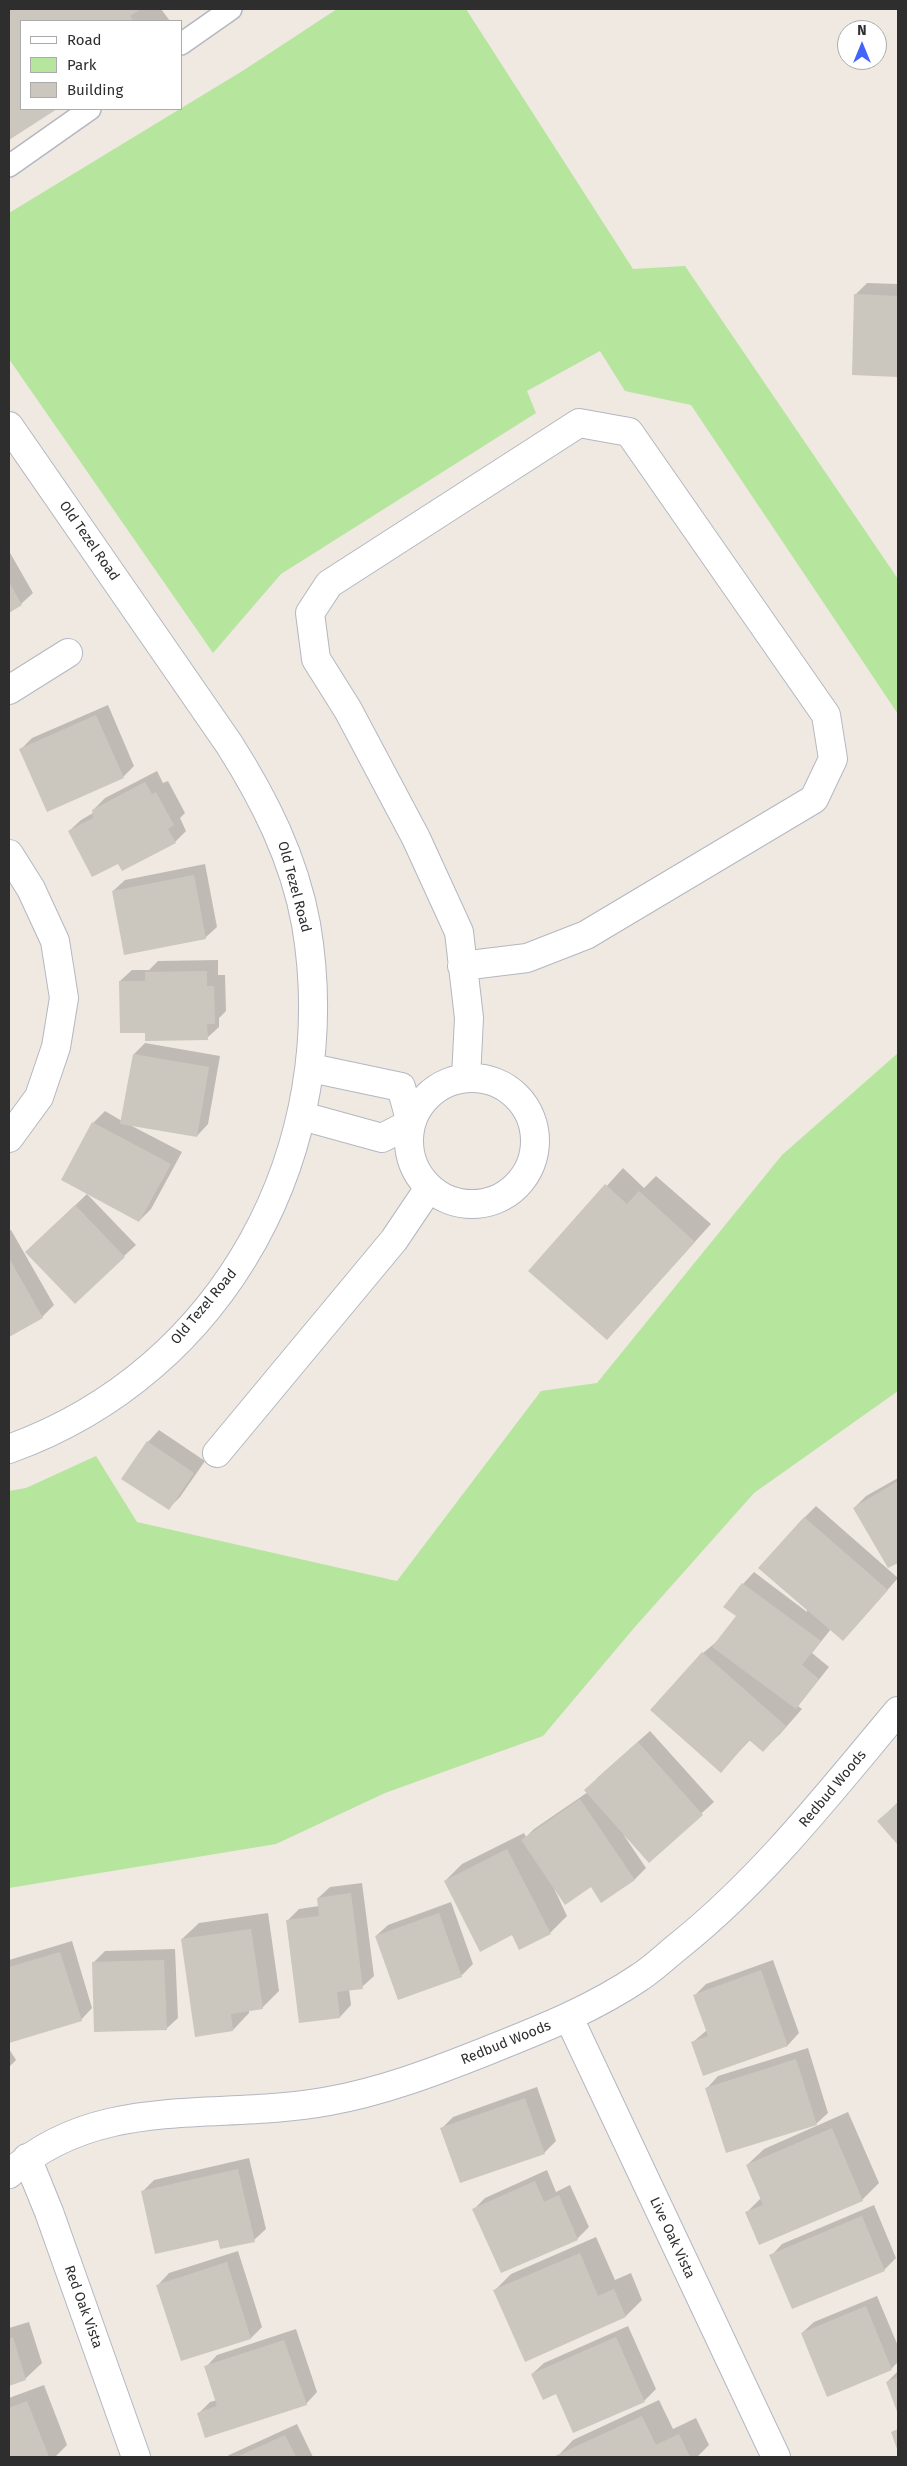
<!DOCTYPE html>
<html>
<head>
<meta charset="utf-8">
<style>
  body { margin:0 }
  #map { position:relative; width:907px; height:2466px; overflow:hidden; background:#efe9e1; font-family:"Fira Sans",sans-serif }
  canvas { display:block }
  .frame { position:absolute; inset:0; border:10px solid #2e2e2e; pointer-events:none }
  .legend { position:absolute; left:20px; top:20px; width:162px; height:90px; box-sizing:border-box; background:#fff; border:1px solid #ababab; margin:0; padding:6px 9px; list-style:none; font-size:15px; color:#2e2e2e }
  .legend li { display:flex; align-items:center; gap:10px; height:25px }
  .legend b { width:25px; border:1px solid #ababab }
  .north { position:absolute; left:837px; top:20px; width:50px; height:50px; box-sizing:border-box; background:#fff; border:1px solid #ababab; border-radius:50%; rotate:0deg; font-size:14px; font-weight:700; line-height:20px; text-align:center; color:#2e2e2e }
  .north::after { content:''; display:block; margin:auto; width:18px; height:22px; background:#4264fb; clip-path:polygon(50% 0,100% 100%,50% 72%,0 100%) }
</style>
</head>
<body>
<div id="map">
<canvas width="907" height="2466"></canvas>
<div class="frame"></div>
<ul class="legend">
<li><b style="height:6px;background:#fff"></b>Road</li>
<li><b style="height:14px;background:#b6e59e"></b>Park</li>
<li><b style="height:14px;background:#cbc7bf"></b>Building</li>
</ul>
<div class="north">N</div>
</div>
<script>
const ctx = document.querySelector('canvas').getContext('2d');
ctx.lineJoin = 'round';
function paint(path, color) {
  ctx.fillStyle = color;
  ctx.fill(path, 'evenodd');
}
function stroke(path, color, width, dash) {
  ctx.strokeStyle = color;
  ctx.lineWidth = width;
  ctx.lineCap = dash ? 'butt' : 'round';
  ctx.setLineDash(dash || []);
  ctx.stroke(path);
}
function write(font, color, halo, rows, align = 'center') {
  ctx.font = font + ' "Fira Sans",sans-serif';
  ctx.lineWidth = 4;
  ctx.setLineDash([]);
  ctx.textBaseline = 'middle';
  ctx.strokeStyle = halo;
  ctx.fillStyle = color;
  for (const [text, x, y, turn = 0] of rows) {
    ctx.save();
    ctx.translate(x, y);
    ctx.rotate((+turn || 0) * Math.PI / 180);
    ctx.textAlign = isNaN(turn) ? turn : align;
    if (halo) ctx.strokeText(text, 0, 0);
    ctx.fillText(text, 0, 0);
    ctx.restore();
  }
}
paint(new Path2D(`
  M337,9H466L633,269L685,266L898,579V714L691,405L625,391L600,351L527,391L536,413L281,574L213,653L9,359V213L244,70Z
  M898,1053V1391L754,1493L634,1628L543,1736L385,1793L276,1844L9,1888V1491L26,1488L96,1456L137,1522L397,1581L541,1391L597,1383L782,1155Z`), '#b6e59e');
paint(new Path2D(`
  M9,9H161L170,21H21V109H55L9,139Z
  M867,283L898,284V376L853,374L855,295Z
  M9,551L33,593L21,604L9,612Z
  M108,705L134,766L123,777L21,749L32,738Z
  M157,771L163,783L168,781L185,813L180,818L186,831L175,842L118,862L69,831L81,820L93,813V810L105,798Z
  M205,864L217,927L205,938L113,891L125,880Z
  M218,960V975H225L226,1011L219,1018V1027L207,1038L147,1032L120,981L132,970H149L158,961Z
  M145,1043L220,1056L208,1124L197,1136L130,1125L182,1152L151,1209L139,1221L93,1123L105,1111L122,1121L134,1054Z
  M623,1168L644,1188L656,1176L711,1224L607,1339L530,1271Z
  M87,1194L136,1245L124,1256L39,1240Z
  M11,1230L54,1305L42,1317L9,1335V1231Z
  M159,1430L205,1461L180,1497L168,1509L148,1442Z
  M898,1478V1561L889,1567L854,1508L866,1496Z
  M816,1506L898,1578L854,1628L831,1629L812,1653L829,1667L798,1706L802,1709L780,1734L763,1750L751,1739L721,1771L652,1710L703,1653L721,1638L737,1616L743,1584L754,1572L807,1612L804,1518Z
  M650,1731L714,1802L649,1861L623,1834L646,1868L635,1879L602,1901L591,1886L551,1882L567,1916L550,1933L512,1934L445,1881L462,1864L524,1833L526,1837L534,1829L588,1792L597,1778Z
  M898,1802V1843L879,1821Z
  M362,1883L374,1976L362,1987L349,1989L351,2005L340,2017L300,2022L287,1921L299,1909L319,1906L318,1898L330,1887Z
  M451,1902L473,1964L462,1975L399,1998L376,1936L388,1925Z
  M268,1913L279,1991L262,2008L249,2010V2013L233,2030L182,1939L199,1923Z
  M72,1941L92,2008L81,2020L9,2042V1960Z
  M175,1949L178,2018L166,2029L94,1962L105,1951Z
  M773,1960L799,2033L788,2045L704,2074L693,2042L707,2030L695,1995L706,1984Z
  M808,2048L828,2113L816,2124L707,2088L718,2076Z
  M9,2049L16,2060L9,2067Z
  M537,2087L556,2141L544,2153L442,2128L453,2117Z
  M848,2112L879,2183L862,2200L746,2213L761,2198L747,2165L764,2149Z
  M249,2158L266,2229L254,2240L219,2238L142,2192L154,2180Z
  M547,2170L556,2192L570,2185L589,2227L577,2239L474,2209L485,2198Z
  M874,2205L896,2258L884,2270L771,2256L782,2244Z
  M596,2237L615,2280L631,2273L642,2300L626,2316L495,2290L511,2274Z
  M238,2251L262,2327L251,2338L182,2359L158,2285L169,2273Z
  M877,2296L898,2346V2362L891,2369L802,2333L814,2322Z
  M29,2322L42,2363L25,2379L9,2384V2328Z
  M628,2326L656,2389L644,2401L557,2392L532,2374L544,2363Z
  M296,2329L317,2392L306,2404L198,2414L210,2402L217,2400L206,2367L217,2355Z
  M898,2371V2411L887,2382Z
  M44,2385L67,2445L55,2457H9V2398Z
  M659,2400L673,2429L696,2418L709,2445L697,2457H557L573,2440Z
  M297,2424L313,2457H227L229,2455Z`), '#0003');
paint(new Path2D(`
  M10,9H141L130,16L134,21H21V109H57L9,140Z
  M854,294L898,296V377L852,375Z
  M9,582L22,605L9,613Z
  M96,715L124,778L47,812L19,749Z
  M145,782L152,794L156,792L174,825L168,829L176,843L122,871L118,864L92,877L68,831L93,818L92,810Z
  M194,875L206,939L124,955L112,891Z
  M207,971V986H214L215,1024H207L208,1040L145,1041V1033H120L119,981H145V972Z
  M133,1054L209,1067L197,1137L120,1124Z
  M92,1122L171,1164L139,1222L61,1180Z
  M605,1184L627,1204L639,1191L695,1242L607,1340L528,1271Z
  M75,1205L125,1257L75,1304L25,1252Z
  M9,1258L43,1318L9,1337Z
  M147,1441L194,1473L169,1510L121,1479Z
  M898,1481V1563L888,1568L853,1508Z
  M804,1517L888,1590L843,1641L758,1568Z
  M742,1583L821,1641L802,1665L819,1679L796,1709L712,1647L736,1616L723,1607Z
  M702,1652L786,1726L763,1752L749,1740L721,1773L650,1710Z
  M638,1742L703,1815L649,1863L584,1790Z
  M580,1799L635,1880L601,1903L591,1887L565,1905L521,1840Z
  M898,1803V1845L877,1821Z
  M507,1849L551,1934L519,1950L512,1935L480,1952L444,1881Z
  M351,1893L363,1989L337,1992L340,2018L299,2023L286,1920L319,1916L317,1898Z
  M439,1913L462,1977L398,2000L375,1936Z
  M251,1929L263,2009L231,2014L233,2031L195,2037L181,1939Z
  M60,1952L82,2021L9,2043V1967Z
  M164,1960L167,2030L94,2032L92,1962Z
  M761,1970L788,2046L703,2076L691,2042L708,2036L693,1995Z
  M796,2059L817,2125L726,2153L705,2088Z
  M525,2098L545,2154L460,2183L440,2128Z
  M832,2128L863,2201L759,2245L745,2212L763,2205L746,2165Z
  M238,2169L255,2242L220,2249L218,2240L155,2254L141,2191Z
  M535,2181L544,2202L559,2195L578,2240L501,2273L472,2209Z
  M862,2216L885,2271L792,2309L769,2255Z
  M580,2253L598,2296L614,2289L626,2317L525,2362L493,2290Z
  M227,2262L251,2339L181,2361L156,2285Z
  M866,2306L892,2370L827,2397L801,2333Z
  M13,2337L26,2380L9,2386V2339Z
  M616,2337L645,2402L573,2433L556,2394L543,2400L531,2374Z
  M284,2340L307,2405L205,2438L197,2413L217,2406L204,2366Z
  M898,2377V2414L886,2382Z
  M27,2401L49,2457H9V2408Z
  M642,2416L656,2445L679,2434L690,2457H553Z
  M898,2429V2452L891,2432Z
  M285,2435L296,2457H237Z`), '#cbc7bf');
const lane = new Path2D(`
  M181,44L231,9
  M9,166L90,109`);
const street = new Path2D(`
  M9,690L68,653
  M9,854L31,889L55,941L64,998L56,1047L39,1097L9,1138
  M462,966L527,958L586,935L814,799L833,759L826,715L629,432L579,423L329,584L310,613L316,659L348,710L416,838L459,932L469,1018L466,1078
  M409 1141a63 63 0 1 1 126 0a63 63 0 1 1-126 0Z
  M302,1116L382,1138L411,1123L401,1087L311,1068
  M217,1453L394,1240L429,1188
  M569,2018L776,2457
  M27,2158L49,2212L136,2457
  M9,2174C100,2092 218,2122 329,2101C380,2092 431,2073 479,2054C534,2032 590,2011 640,1977C654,1968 667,1955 681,1944C764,1877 829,1793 898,1711`);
const secondary = new Path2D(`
  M9,426L229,744C264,799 294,858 306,924C344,1147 226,1371 9,1449`);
stroke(lane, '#b4b7c1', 24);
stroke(street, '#b4b7c1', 30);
stroke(secondary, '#b4b7c1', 30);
stroke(lane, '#fff', 21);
stroke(street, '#fff', 28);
stroke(secondary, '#fff', 28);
write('14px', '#2e2e2e', '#fff', [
  ["Old Tezel Road",89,541,55],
  ["Old Tezel Road",294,887,75],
  ["Old Tezel Road",204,1307,-50],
  ["Redbud Woods",833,1789,-50],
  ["Redbud Woods",506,2043,-22],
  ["Live Oak Vista",672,2238,65],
  ["Red Oak Vista",83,2307,70]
]);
</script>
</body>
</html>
